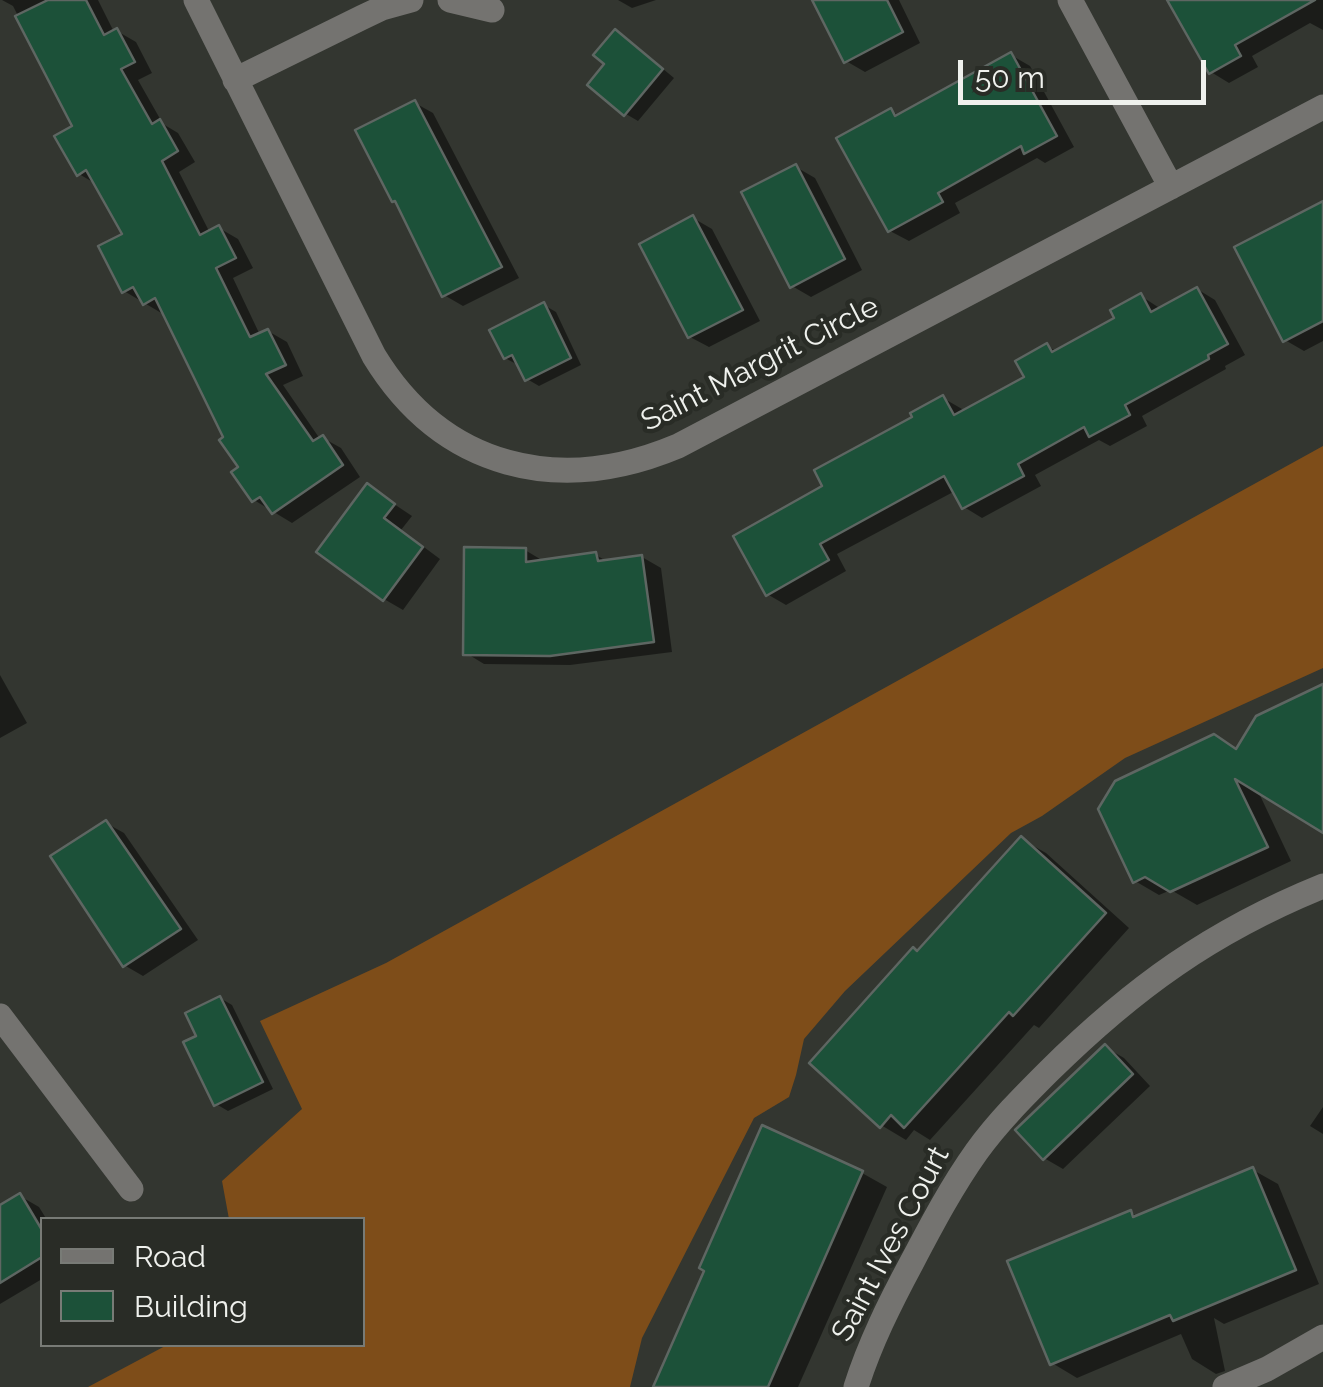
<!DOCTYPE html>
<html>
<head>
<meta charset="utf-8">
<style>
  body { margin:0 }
  #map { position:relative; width:1323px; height:1387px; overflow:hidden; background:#333630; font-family:Raleway,sans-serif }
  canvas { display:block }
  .legend { position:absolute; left:40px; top:1217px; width:325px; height:130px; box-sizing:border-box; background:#292c26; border:2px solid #787b76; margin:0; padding:12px 18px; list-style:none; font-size:30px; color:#eff1ed }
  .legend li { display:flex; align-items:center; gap:20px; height:50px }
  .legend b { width:50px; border:2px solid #787b76 }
  .scale { position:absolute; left:958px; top:60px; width:248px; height:45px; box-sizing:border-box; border:5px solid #eff1ed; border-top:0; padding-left:12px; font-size:30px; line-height:35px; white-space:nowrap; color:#eff1ed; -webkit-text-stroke:8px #292c26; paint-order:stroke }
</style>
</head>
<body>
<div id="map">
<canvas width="1323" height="1387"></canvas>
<ul class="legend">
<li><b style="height:12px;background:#747370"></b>Road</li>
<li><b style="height:28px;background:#1c5139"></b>Building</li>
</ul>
<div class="scale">50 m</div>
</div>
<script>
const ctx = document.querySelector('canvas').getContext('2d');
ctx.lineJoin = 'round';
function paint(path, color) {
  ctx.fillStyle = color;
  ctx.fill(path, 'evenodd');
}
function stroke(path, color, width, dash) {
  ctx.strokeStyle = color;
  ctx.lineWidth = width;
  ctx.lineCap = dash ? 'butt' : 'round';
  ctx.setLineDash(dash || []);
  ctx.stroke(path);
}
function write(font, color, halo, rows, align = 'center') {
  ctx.font = font + ' Raleway,sans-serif';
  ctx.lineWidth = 9;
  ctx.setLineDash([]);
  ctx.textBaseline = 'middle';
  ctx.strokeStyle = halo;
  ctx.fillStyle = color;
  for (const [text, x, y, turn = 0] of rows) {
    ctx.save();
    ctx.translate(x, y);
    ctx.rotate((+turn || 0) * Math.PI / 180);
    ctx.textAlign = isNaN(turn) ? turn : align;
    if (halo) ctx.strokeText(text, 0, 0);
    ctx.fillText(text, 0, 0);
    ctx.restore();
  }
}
paint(new Path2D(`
  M1323,446V668L1125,758L1042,816L1011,833L845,991L804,1039L796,1075L789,1097L754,1118L642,1338L630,1387H88L167,1345L362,1344V1220L229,1219L222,1181L302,1109L260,1021L386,963Z`), '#7e4d19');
paint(new Path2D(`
  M2,0H98L114,32L117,31L136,42L152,73L138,80L163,124L178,133L195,162L179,172L210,233L219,228L238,239L253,268L233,278L260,335L268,331L287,342L303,376L283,385L320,439L323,438L341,448L360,477L292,523L254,500L242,468L163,314L124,291L126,235L96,184L79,174L75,127L13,6Z
  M618,0H656L632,8Z
  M815,0H899L920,43L865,72L846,61Z
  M1170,0H1323V30L1310,23L1252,56L1258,67L1229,83L1211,72Z
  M616,32L627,39L674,78L638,121L626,114L590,84L607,64Z
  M1011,55L1030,66L1074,147L1045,163L1037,158L955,203L960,213L909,241L890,231L891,111L900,116Z
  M415,103L433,113L519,278L463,306L444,295L399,204L393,201Z
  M796,167L815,178L862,270L811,297L792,286Z
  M1323,201V341L1304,351L1285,340Z
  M693,218L712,229L760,321L709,347L690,337Z
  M1197,289L1215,300L1245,355L1225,366L1226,369L1142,416L1147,426L1110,446L1099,440L1035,475L1041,486L982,518L964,507L955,491L837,554L846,571L786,605L767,594L826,487L943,398L962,409L964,413L1027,378L1047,346L1058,352L1117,319L1141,296L1161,309Z
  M544,305L556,312L581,365L539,386L527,379L518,365L505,358Z
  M367,486L412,516L401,530L440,559L403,610L384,599L319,551Z
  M525,550L545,562L596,555L608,562L642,557L661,568L672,652L570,665L484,664L466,653Z
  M0,675L27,723L0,738Z
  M1323,687V829L1257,789L1291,861L1197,905L1171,890L1159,895L1135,881L1238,750Z
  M106,823L124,833L198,940L143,976L124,965Z
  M1021,839L1046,853L1129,928L1039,1028L1034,1025L930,1140L914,1130L906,1140L881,1125L918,953Z
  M220,998L232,1005L273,1089L228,1111L216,1104L200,1037Z
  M1105,1047L1124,1058L1150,1086L1063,1169L1044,1158Z
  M1323,1107V1134L1310,1126Z
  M763,1129L862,1173L887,1187L798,1387H656L707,1270Z
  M1253,1170L1278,1184L1319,1284L1224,1324L1214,1318L1225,1371L1216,1374L1192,1359L1181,1334L1077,1378L1052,1363L1130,1212L1139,1217Z
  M20,1196L39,1207L47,1220H42V1279L0,1304V1208Z`), '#0007');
const building = new Path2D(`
  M48,0H86L104,35L117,28L135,62L121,69L152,124L160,119L178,151L162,161L200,235L219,225L236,258L216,268L250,337L268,329L286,365L266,374L313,441L323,435L343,465L272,514L260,497L252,502L231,472L238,467L219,440L223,437L155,298L143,305L133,287L122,293L98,246L122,234L86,170L77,176L54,136L72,126L15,16Z
  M812,0H887L903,32L844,63Z
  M1167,0H1315L1235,45L1241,56L1209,74Z
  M615,29L663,69L624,116L587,85L604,64L593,55Z
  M1011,52L1057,136L1024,154L1021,146L938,193L943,202L888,232L836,138L891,108L895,116Z
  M415,100L502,267L442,297L395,201L392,202L355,130Z
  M796,164L845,259L790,288L741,192Z
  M1323,201V321L1283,342L1234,247Z
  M693,215L743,310L688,338L639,244Z
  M1197,287L1228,344L1208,355L1209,359L1125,405L1130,415L1089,437L1084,427L1018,464L1024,476L962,509L944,476L820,544L829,560L766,596L733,536L822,486L814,470L912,417L910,413L943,395L954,415L1024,377L1015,361L1047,343L1052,352L1114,318L1110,310L1141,293L1151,312Z
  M544,302L571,358L525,381L512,355L504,359L489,330Z
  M367,483L395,504L384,518L423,547L383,601L316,552Z
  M464,547L526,548V562L596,552L598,561L642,555L654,642L550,656L463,655Z
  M1323,684V833L1235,779L1268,847L1170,892L1145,877L1133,883L1098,809L1115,781L1214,734L1236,749L1256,716Z
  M106,820L181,929L123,967L50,856Z
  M1021,836L1106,913L1013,1016L1009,1012L904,1128L891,1115L880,1128L809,1063L913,947L917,951Z
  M220,996L263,1082L214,1106L183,1042L196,1036L185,1013Z
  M1105,1044L1133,1074L1043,1160L1015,1130Z
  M762,1125L863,1171L768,1387H653L704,1271L699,1268Z
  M1253,1167L1296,1270L1173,1321L1170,1315L1050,1365L1007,1261L1131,1210L1133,1217Z
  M20,1193L42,1230V1257L0,1283V1205Z`);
paint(building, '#1c5139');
stroke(building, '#5e6662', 2.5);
stroke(new Path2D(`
  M196,0L374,356C443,469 559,496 678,446L1323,107
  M450,0L492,10
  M1070,0L1171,187
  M235,80L363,17L382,8L411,0
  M0,1016L131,1189
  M856,1387C870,1343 890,1303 912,1262C932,1224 952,1186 977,1151C998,1122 1023,1097 1048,1072C1133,988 1212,931 1323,886
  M1225,1387L1267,1369L1323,1337`), '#747370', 25);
write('30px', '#eff1ed', '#292c26', [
  ["Saint Margrit Circle",760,364,-27],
  ["Saint Ives Court",891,1244,-62]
]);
</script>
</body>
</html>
